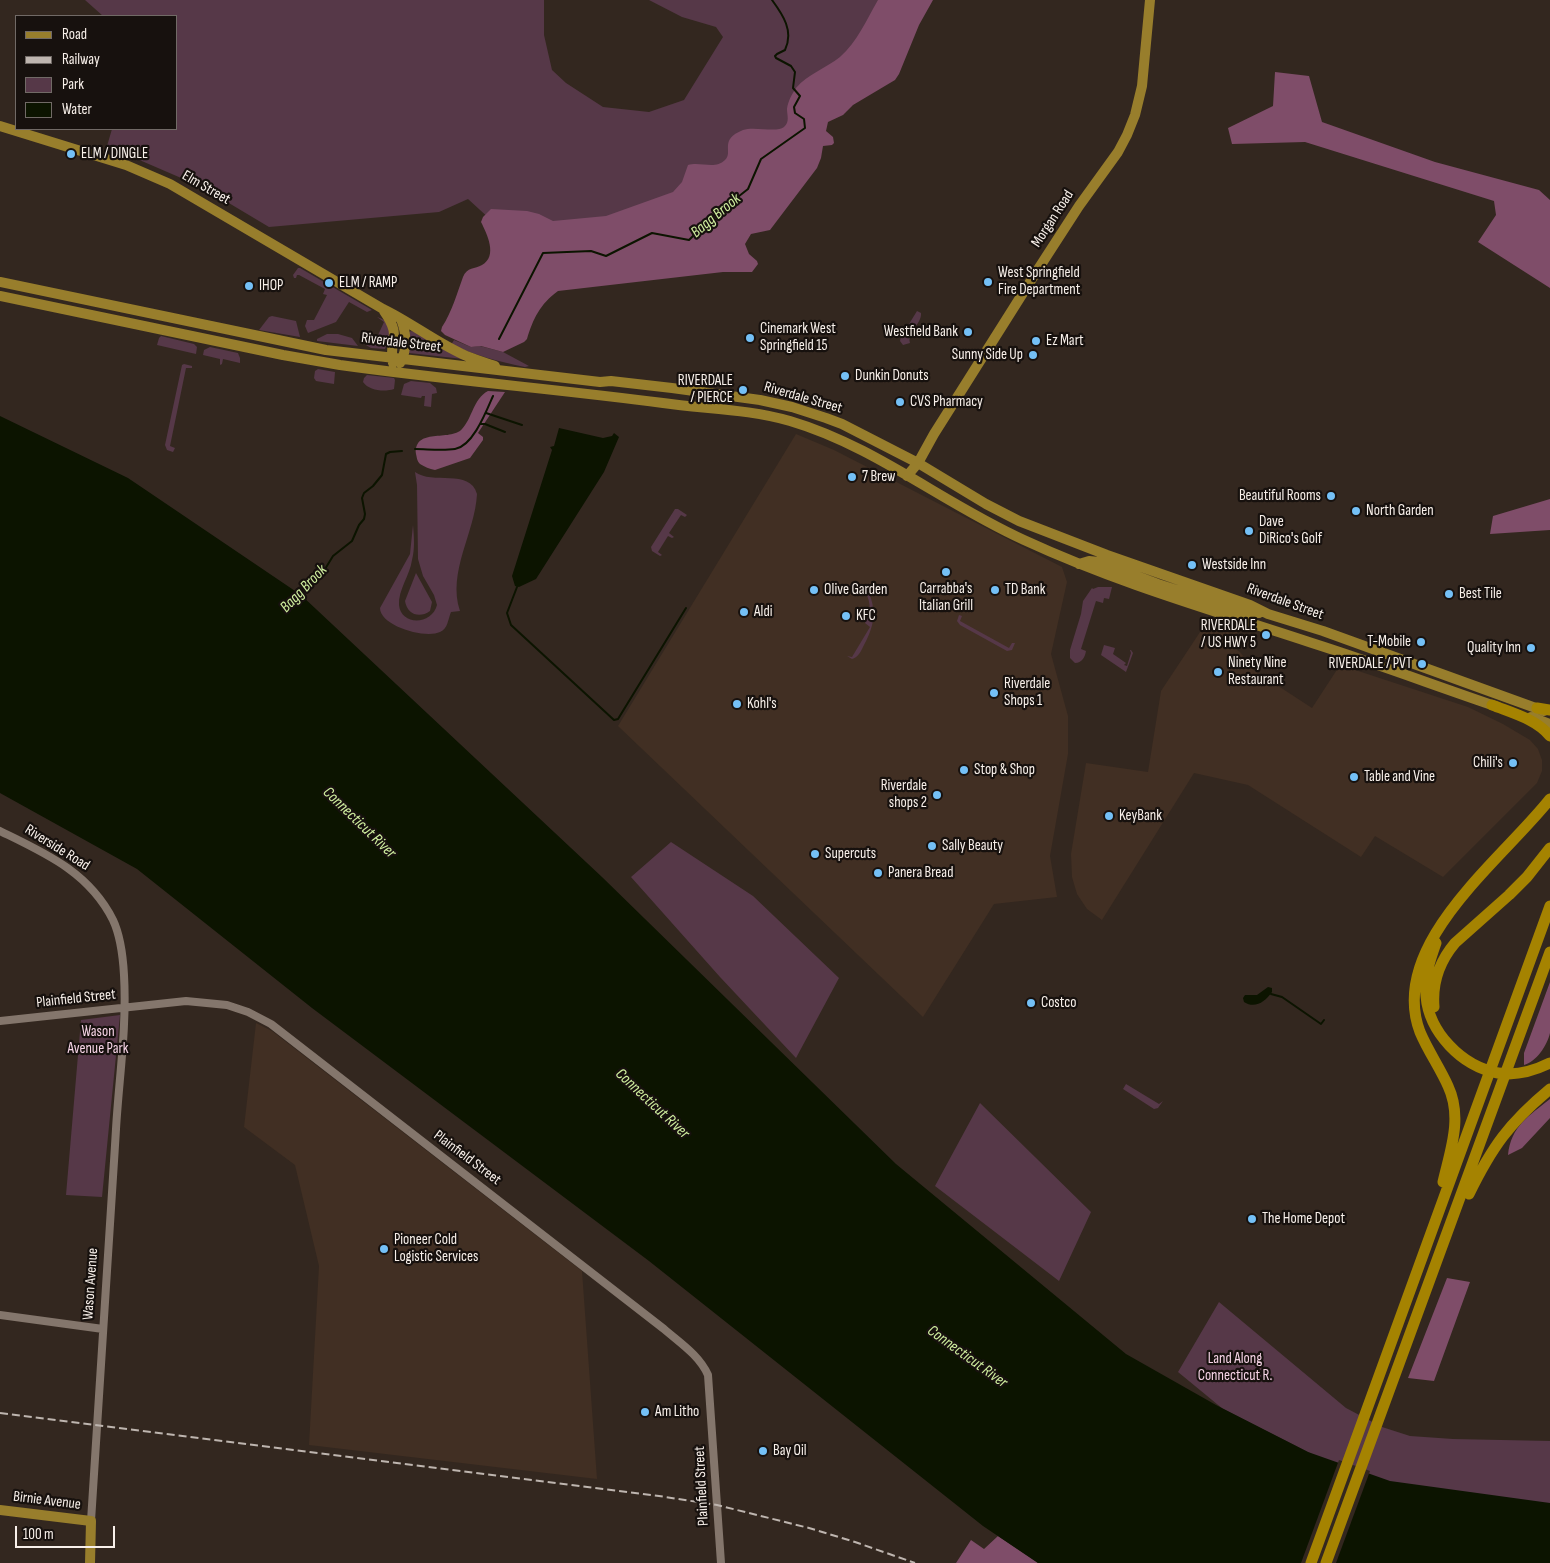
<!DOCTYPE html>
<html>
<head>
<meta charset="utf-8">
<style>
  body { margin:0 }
  #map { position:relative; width:1550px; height:1563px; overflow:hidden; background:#33271f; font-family:"Sofia Sans Condensed",sans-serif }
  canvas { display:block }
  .legend { position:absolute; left:15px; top:15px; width:162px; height:115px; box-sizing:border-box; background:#17110e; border:1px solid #716a66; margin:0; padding:6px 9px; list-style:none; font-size:15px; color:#f8f0ea }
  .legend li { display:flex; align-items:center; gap:10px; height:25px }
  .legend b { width:25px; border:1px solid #716a66 }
  .scale { position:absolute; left:15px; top:1526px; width:100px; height:22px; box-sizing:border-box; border:2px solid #f8f0ea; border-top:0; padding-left:6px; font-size:15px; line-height:18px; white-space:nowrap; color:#f8f0ea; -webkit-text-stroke:4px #17110e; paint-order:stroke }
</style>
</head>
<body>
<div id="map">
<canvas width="1550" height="1563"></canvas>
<ul class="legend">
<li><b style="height:6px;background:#987e2c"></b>Road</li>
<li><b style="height:6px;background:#beb5af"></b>Railway</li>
<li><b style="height:14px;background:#563848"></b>Park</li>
<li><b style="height:14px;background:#0c1400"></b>Water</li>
</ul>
<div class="scale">100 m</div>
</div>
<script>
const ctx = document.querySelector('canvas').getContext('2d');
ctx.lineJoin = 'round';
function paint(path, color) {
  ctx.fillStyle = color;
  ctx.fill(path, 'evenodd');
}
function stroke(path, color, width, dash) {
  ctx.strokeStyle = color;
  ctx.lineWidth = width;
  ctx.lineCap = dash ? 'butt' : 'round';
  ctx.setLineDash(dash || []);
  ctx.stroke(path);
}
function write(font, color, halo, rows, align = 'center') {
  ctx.font = font + ' "Sofia Sans Condensed",sans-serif';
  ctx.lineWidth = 4.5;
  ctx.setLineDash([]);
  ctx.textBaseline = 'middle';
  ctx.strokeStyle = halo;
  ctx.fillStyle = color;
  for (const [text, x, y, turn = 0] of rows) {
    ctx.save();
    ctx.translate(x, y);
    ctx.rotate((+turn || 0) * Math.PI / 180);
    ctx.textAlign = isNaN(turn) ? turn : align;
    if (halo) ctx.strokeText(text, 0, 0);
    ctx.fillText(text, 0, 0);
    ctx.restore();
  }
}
paint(new Path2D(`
  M796,434L834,450L1062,567L1067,582L1051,654L1068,716V754L1050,856L1057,897L994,904L923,1017L618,726Z
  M1208,620L1239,629L1231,646L1240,652L1244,657L1243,663L1312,708L1340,665L1468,707L1503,724L1530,740L1538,749L1542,760V771L1537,783L1443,877L1375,836L1361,857L1248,785L1194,773L1102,920L1087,909L1077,894L1072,877L1071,854L1086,763L1148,772L1161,691Z
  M256,1023L272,1031L582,1271L597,1479L309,1445L319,1266L295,1165L244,1127Z`), '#412f23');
paint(new Path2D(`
  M85,0H544V35L552,70L566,83L603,107L649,112L684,100L723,37L716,27L682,17L649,0H896L843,100L612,229L491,220L468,199L439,212L269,227L202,187L107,146L112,129H176V16H103Z
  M298,268H300L372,310L367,312L349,302L336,322L308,333L305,326L307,320H314L327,295L323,294L325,289L299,275H297L296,278H294L293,275Z
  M917,311L921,313C922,324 907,331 910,343L903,345L900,341L901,337Z
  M272,316L296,321L300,337L259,330L269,317Z
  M377,317C393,321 391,338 385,349L371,348L366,345L368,342L374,344L384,322Z
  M411,331L415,332L463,359L409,353V332Z
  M327,334H338L352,338L358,346L317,341V339Z
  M161,336L194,344L197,347L196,354L157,345L159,338Z
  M454,340L471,347L480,346L503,352L529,366L525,367C499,362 476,355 451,345Z
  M210,347L238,353L240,358V363L223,359L222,364L220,365V359L203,355L204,350Z
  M184,364L192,366V368H186L170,446L175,448L173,452L167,450L165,445L182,365Z
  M318,369L335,372L334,384L316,381L314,378L315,371Z
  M367,375L394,378L395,380L394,389C385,392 369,391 363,382L364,378Z
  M411,381L430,383L436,388L437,393L432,394L431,407L424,406L425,396H422L421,398L401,395L404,384Z
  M415,472C432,485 470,468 477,494C475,533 447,572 460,611L451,612C448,619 448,629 440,632C425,639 380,626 380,608L410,554L413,525C414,537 415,549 412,560C410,575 398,590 399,605C401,626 432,625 437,605L434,595L423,576L418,559L417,485Z
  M675,509H678L687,515L685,517L681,515L669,533L674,537L672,538L668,536L658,552L662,555L660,556L652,551L651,547Z
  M416,573L432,602L430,611C419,619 407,614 405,601Z
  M851,585H859L867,589C878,611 874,627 863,647C860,653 858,657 852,659L847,656L852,657L870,627L865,623C871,612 871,604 866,593L854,586L847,589Z
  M1098,587H1112L1109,599L1104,598L1103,603L1096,601L1081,649L1086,651C1085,657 1082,663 1075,663L1070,658V650L1081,614L1083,601L1092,588L1093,589Z
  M959,615L962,616L960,621L1009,648L1012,643H1015L1012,650L1007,651L960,625L957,621Z
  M1104,645L1115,648L1113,654L1126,663L1124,665L1127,666L1131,653L1130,650H1131L1133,653L1126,672L1101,655Z
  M671,842L753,896L839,978L796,1058L720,977L631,877Z
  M120,1015L102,1197L66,1195L81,1020Z
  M1126,1084L1159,1104L1163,1101L1158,1108L1154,1109L1123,1089Z
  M980,1103L1091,1212L1059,1281L935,1186Z
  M1219,1302L1346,1408L1382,1427L1410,1436L1453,1439L1550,1441V1513L1402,1507L1308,1452L1223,1409L1178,1372Z`), '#563848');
paint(new Path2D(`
  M878,0H933L919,25L899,74L895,80L853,105L843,115L828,122L826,131L833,137L834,143L832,145L823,146L821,158L817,168L770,230L751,234L745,244L749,254L757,261L758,264L752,272H723L558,291C540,304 533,319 527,339L524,342L503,352L481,346L471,347L445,335L441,331L442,327C452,312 457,293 463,277C467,267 475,269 482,265C498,256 487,234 481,222L483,217L491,209L527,211L539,214L553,221L606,216L673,192L682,182L688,165C700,161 715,170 725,160C734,152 718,140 743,130C754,126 777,133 784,127C790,122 787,115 787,109C788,101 792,94 796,88C808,74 826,68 840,57C857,42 867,19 878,0Z
  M1275,72L1309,76L1322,122L1435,162L1539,190L1550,200V288L1478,242L1496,215L1494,201L1305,142L1232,144L1228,128L1273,106Z
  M488,391L505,392L478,433L483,437V440L470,458L435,470C429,469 425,467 420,464C417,461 417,458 416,454C414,427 450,442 462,429C473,417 473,399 488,391Z
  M1550,499V530L1490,534L1493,516Z
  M1550,982C1550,995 1550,1022 1550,1033C1547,1046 1536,1062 1524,1065V1053Z
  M1550,1099V1118L1522,1148L1508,1155C1511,1126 1529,1116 1550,1099Z
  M1447,1278L1470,1282L1434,1381L1408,1378Z
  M998,1536L1038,1563H956L971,1540L984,1549Z`), '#7f4d69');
paint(new Path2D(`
  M0,416L128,478L301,595L602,877L896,1164L1126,1354L1216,1405L1308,1452L1390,1481L1550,1503V1563H1038L983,1526L649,1261L312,1008L137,869L0,793Z
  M559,428L603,438L612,436L614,433L619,437L604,472L536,579L519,587L515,586L512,576L552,450L550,447L554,446Z
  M1268,987L1272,988V992C1265,1002 1255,1009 1244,1002L1243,998L1245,995H1257Z`), '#0c1400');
paint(new Path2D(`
  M1339,1460L1370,1471L1336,1563H1301Z`), '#33271f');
stroke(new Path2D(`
  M499,339L543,253L591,251L606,256L652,233L689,240L710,219L748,189L761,159L805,128L804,119L795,113L794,107L800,96L793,88L795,72L791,66L776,58L775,56L777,54L785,50C794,31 783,15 772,0
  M486,413L522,425
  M481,424H485L505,432
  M415,449C427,449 442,451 455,449C473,446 486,412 493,396
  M517,587L507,613L511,625L614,720L618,719L686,608
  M299,594L322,574L333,556L352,541L359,525L364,519L365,514L362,498L364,493L373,486L382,475L386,454L390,452L402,451
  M1271,994L1282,997L1321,1024L1324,1020`), '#0c1400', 2);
stroke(new Path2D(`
  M0,831C45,853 89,872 113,920C121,937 123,957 124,975C127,1027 119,1078 116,1129C108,1260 99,1391 91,1521
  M0,1021L186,1001L227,1005L248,1012L271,1024L664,1329C680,1343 699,1355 708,1375L721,1563
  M0,1315L103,1329`), '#84766c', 8);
stroke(new Path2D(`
  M0,126L126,165L170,184L383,309C410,322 434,341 462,354C472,359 484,362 495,366
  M0,282L326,350L600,382L611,381L672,388L760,400L792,407L826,418L842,424L918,463L986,504L1019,521L1107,555L1250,605L1268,614L1323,631L1544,711
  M0,296L283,355L340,365C447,380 555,389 663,403C705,409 749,409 790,421C875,446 944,504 1024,540C1117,583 1215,611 1312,643C1375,663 1436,686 1498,707
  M384,311C403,338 388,338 393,363
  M400,363C408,349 406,332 401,319
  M907,476L918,463L934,434L1035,274L1079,206L1118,152L1127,135L1135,115L1142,86L1150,0
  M1079,564L1089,561L1099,562L1158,584L1245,612L1259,613
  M1531,717L1550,724
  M0,1510L91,1521L90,1563`), '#987e2c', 10);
stroke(new Path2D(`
  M1492,705C1512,713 1536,719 1550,736
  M1537,708L1550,710
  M1436,943C1430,960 1424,977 1426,996C1429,1032 1461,1066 1498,1073C1516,1076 1534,1071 1550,1063
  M1434,1007C1432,983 1439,962 1455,943L1509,895L1527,877L1550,848
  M1443,1182C1450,1151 1463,1118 1448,1086C1440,1068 1428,1051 1420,1032C1387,945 1502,860 1550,799
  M1469,1194C1492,1147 1509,1123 1550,1089
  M1311,1563L1550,906
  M1326,1563L1550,952`), '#a58301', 11);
stroke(new Path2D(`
  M0,1413L659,1496L717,1505L809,1528L855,1542L915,1563`), '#beb5af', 2, [8, 4]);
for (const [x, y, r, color] of [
  [71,154,5,"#74c0f6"],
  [988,282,5,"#74c0f6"],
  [329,283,5,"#74c0f6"],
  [249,286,5,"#74c0f6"],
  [968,332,5,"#74c0f6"],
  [750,338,5,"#74c0f6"],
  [1036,341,5,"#74c0f6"],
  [1033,355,5,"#74c0f6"],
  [845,376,5,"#74c0f6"],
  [743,390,5,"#74c0f6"],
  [900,402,5,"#74c0f6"],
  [852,477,5,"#74c0f6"],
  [1331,496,5,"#74c0f6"],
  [1356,511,5,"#74c0f6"],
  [1249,531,5,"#74c0f6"],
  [1192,565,5,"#74c0f6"],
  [946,572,5,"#74c0f6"],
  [814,590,5,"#74c0f6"],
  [995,590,5,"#74c0f6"],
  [1449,594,5,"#74c0f6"],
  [744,612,5,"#74c0f6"],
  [846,616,5,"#74c0f6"],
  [1266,635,5,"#74c0f6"],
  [1421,642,5,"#74c0f6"],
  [1531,648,5,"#74c0f6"],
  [1422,664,5,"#74c0f6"],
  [1218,672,5,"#74c0f6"],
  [994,693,5,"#74c0f6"],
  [737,704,5,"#74c0f6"],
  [1513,763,5,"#74c0f6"],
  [964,770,5,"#74c0f6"],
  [1354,777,5,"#74c0f6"],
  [937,795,5,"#74c0f6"],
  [1109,816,5,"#74c0f6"],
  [932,846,5,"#74c0f6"],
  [815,854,5,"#74c0f6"],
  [878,873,5,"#74c0f6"],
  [1031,1003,5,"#74c0f6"],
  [1252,1219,5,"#74c0f6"],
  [384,1249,5,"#74c0f6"],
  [645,1412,5,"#74c0f6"],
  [763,1451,5,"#74c0f6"]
]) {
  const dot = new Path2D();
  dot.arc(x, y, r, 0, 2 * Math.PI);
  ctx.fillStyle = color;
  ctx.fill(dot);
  stroke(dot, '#17110e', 2);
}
write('15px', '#f8f0ea', '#17110e', [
  ["ELM / DINGLE",81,154],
  ["West Springfield",998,273],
  ["Fire Department",998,290],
  ["ELM / RAMP",339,283],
  ["IHOP",259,286],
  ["Cinemark West",760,329],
  ["Springfield 15",760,346],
  ["Westfield Bank",958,332,"right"],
  ["Ez Mart",1046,341],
  ["Sunny Side Up",1023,355,"right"],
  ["Dunkin Donuts",855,376],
  ["RIVERDALE",733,381,"right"],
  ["/ PIERCE",733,398,"right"],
  ["CVS Pharmacy",910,402],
  ["7 Brew",862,477],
  ["Beautiful Rooms",1321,496,"right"],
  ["North Garden",1366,511],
  ["Dave",1259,522],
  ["DiRico's Golf",1259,539],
  ["Westside Inn",1202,565],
  ["Carrabba's",946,589,"center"],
  ["Italian Grill",946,606,"center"],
  ["Olive Garden",824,590],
  ["TD Bank",1005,590],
  ["Best Tile",1459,594],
  ["Aldi",754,612],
  ["KFC",856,616],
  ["RIVERDALE",1256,626,"right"],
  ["/ US HWY 5",1256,643,"right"],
  ["T-Mobile",1411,642,"right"],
  ["Quality Inn",1521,648,"right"],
  ["Ninety Nine",1228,663],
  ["Restaurant",1228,680],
  ["RIVERDALE / PVT",1412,664,"right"],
  ["Riverdale",1004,684],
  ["Shops 1",1004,701],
  ["Kohl's",747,704],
  ["Chili's",1503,763,"right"],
  ["Stop & Shop",974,770],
  ["Table and Vine",1364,777],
  ["Riverdale",927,786,"right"],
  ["shops 2",927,803,"right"],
  ["KeyBank",1119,816],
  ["Sally Beauty",942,846],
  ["Supercuts",825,854],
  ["Panera Bread",888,873],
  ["Costco",1041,1003],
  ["The Home Depot",1262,1219],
  ["Pioneer Cold",394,1240],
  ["Logistic Services",394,1257],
  ["Am Litho",655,1412],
  ["Bay Oil",773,1451]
], 'left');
write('15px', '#f8f0ea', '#17110e', [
  ["Elm Street",206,188,30],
  ["Morgan Road",1053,219,-57],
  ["Riverdale Street",401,343,7],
  ["Riverdale Street",803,398,16],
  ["Riverdale Street",1285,602,20],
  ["Riverside Road",57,848,32],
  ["Plainfield Street",76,999,-6],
  ["Plainfield Street",467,1158,37],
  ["Wason Avenue",91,1284,-86],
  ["Plainfield Street",702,1486,-93],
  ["Birnie Avenue",47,1501,7]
]);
write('15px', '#f6d4e6', '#17110e', [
  ["Wason",98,1032],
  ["Avenue Park",98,1049],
  ["Land Along",1235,1359],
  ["Connecticut R.",1235,1376]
]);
write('italic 16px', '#d1f0a0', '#17110e', [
  ["Bagg Brook",716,216,-40],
  ["Bagg Brook",304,589,-46],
  ["Connecticut River",359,823,44],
  ["Connecticut River",652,1104,43],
  ["Connecticut River",967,1357,36]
]);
</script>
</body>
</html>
